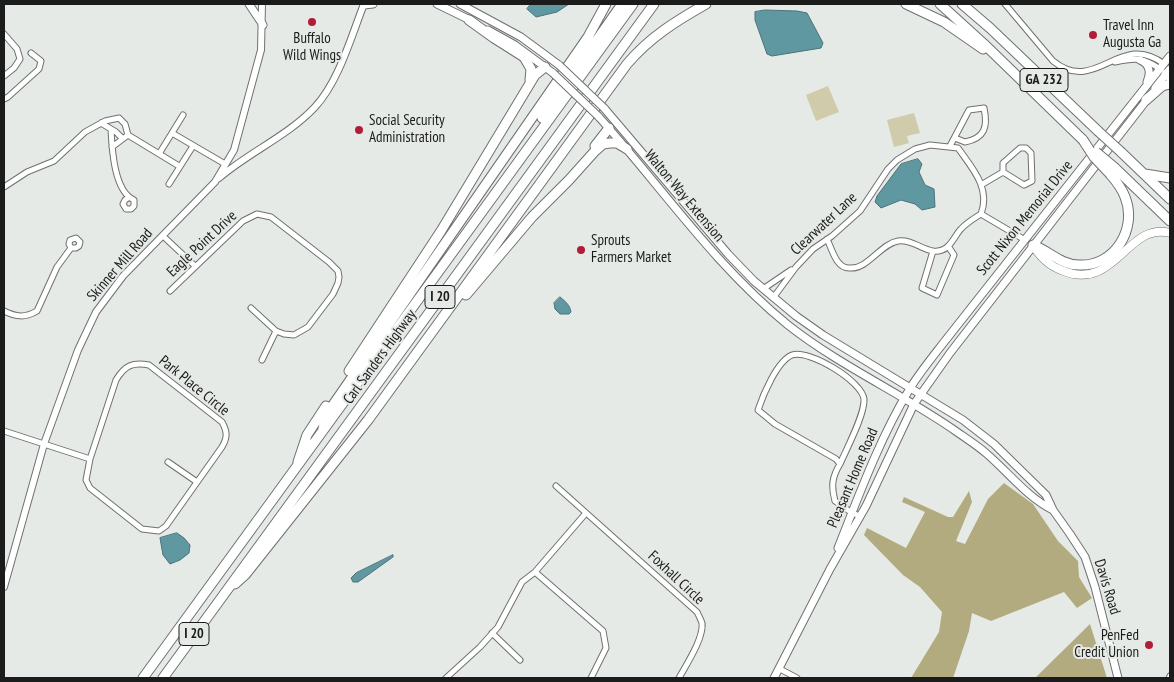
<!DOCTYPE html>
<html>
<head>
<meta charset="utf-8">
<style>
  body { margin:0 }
  #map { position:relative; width:1174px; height:682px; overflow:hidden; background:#e6eae7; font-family:"PT Sans Narrow",sans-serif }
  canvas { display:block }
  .frame { position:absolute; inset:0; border:5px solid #1a1b1a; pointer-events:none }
</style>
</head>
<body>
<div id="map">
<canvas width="1174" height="682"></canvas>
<div class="frame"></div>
</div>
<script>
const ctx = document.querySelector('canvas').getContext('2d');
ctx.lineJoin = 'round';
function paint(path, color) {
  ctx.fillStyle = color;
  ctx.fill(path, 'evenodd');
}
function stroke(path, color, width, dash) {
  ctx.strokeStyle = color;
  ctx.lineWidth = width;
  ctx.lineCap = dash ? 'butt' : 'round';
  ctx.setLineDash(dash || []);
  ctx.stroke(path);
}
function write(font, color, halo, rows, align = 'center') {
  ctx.font = font + ' "PT Sans Narrow",sans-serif';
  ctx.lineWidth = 4;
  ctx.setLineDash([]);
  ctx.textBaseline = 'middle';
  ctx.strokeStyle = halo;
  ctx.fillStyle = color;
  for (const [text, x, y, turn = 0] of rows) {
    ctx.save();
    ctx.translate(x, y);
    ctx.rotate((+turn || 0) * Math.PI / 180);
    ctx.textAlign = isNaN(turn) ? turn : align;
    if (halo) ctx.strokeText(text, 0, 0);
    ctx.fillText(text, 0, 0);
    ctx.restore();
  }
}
paint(new Path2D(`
  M828,86L839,112L816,121L806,95Z
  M914,113L920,133L907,136L909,143L894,147L887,120Z`), '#d0cbaa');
paint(new Path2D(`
  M1004,483L1033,504L1058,541L1078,561L1079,577L1092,598L1077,608L1064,592L991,621L972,613L969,631L953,678H911L939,632L942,612L920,587L903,575L864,535L867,528L906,548L925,512L902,502L904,497L948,517H953L969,491L972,502L956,541L965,544L988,499Z
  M1090,624L1107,678H1035Z`), '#b2ab7f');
const water = new Path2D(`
  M531,4H569L557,12L536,17L527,9Z
  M765,10L797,11L807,13L823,43L821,48L772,56L767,54L755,20V12Z
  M918,159L922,164L919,172L925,185L934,189L935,207L922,210L915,204L901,200L881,208L875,202L877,196L901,164Z
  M560,297C565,301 570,305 571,312L569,314H560L555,309L554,303Z
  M177,533L184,538L190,545L189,553L180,560L170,564L163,555L160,538Z
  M393,555V557L358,582H353L351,578L356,573Z`);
paint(water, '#6098a2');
stroke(water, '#4b7279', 1);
const minor = new Path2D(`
  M1005,4L1053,61C1096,96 1120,30 1164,64
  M4,34L17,49L20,59L14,68L4,76
  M1115,62C1134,58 1143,57 1160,69
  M4,99L8,97L39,69L41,61L31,53
  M101,123L116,132L122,138
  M111,130C112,149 114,191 134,200V206L131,209H126L123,204L125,200L128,198
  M172,133L225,164
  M128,135L179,166
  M950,146L969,110L984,108C988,127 985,138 965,142L955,138
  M159,154L183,115
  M169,184L193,146
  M981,185L1003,172L1024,185L1032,181L1031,153L1026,148H1020L1003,163V172
  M4,187L27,172L54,161L85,132L105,121L119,118L125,124L128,135L112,147
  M981,214L1025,240
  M163,236L195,266
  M827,239C832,249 836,268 849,268C868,270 880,244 898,241C915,238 930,259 946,248C952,244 955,236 960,230C966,223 973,219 981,214
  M933,251L922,288L937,295L954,255L948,246
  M763,289L791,270
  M170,291L243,221L257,214L271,217L329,262L338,271L339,277L338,283L333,294L308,327L294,335L284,334L276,331L251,308
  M773,298L796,267L813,249L832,236L860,211L888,169L897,160L915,149L930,145L958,148C972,168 991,188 981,214
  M4,311C16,317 25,318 37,311L57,267L71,248L69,244L70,240L76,238L80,242L79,246L76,248H71
  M262,360L276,331
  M4,431L90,459L86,480L90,488L142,529L159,531L166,526L222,447C228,437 227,431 222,422L149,365C133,362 125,365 116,380L90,459
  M168,462L197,482
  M840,464C847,448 865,414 864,399C862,381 809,349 792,355C777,361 763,395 758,410L775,424L836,459L840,464C832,477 831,486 835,501L852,513L860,516
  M556,486L697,612C699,616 701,620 702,623C704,638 686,665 679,678
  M535,572L603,631L606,648L591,678
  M492,633L520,660
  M780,669L797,678
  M446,678L480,647L498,627L522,582L535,572L586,513
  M1169,678L1170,676`);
const tertiary = new Path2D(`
  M219,178C249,152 288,136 315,107C339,81 351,37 364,4
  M4,587L44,444L78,350L96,312L123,276L215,182L234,150L261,50L262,4`);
const secondary = new Path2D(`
  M249,4L263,25
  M437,4L472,21
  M460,4L521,37L559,65
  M364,5L373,4
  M488,30L515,45L553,73
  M1140,60C1150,64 1151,73 1147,82
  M1155,88L1170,69
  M604,108L728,254L754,281L796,316L823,335L963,420L994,444L1046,495L1053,510L1070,534L1085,557L1095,587L1118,678
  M598,116C660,185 715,266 788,325C840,366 903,394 957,432C967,439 978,446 987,454C1009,473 1027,497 1053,510
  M838,548C859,495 880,438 909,390C918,375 930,360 941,346L1170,56
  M774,678L830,569L866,506L914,404L950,353L1149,97`);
const primary = new Path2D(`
  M1033,245C1040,257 1048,265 1061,270C1115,294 1127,221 1170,233`);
const motorway = new Path2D(`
  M906,4L944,22L983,49
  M940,4L983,43L1083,140
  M962,4L990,28L1098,131
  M469,20L494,38L524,57L531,69L530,80
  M1166,74L1170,77
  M1146,100L1162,86L1170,84
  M542,118L622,4
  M595,146L609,128
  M1121,152L1170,199
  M1115,168L1170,221
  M1145,174L1170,178
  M1033,245C1049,251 1061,265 1079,265C1114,267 1138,229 1125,197C1122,188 1116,181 1110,174
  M466,295L532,217L569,180L595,151L603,144L610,143H617L627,149
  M349,371L441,231L535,75L545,67
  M323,429L326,415L588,37L606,4
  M298,462L307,435L326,406
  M235,584L245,575L368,420L627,64C650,37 676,21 706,4
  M143,678L633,4
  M163,678L654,4`);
stroke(minor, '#6e716f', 7);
stroke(tertiary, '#6e716f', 8);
stroke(secondary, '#6e716f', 9);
stroke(primary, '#6e716f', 9);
stroke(motorway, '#6e716f', 11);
stroke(minor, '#fff', 5);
stroke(tertiary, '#fff', 6);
stroke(secondary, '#fff', 7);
stroke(primary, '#fff', 8);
stroke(motorway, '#fff', 9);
const secondaryBridge = new Path2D(`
  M559,65L604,108
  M553,73L598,116`);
const motorwayBridge = new Path2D(`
  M1098,131L1121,152
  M1083,140L1094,157L1110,174
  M1096,152L1115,168`);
stroke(secondaryBridge, '#6e716f', 9, []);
stroke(motorwayBridge, '#6e716f', 11, []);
stroke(secondaryBridge, '#fff', 7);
stroke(motorwayBridge, '#fff', 9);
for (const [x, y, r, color] of [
  [312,22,5,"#b01d37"],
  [1093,35,5,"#b01d37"],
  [359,130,5,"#b01d37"],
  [581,250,5,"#b01d37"],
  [1149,645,5,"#b01d37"]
]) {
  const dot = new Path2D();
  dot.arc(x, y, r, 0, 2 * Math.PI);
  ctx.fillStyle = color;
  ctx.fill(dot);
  stroke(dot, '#e6eae7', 2);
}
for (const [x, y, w] of [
  [1044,80,48],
  [440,297,30],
  [194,634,30]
]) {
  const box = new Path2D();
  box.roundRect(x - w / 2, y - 11.5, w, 23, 4);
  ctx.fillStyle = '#e6eae7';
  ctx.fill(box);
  stroke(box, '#1a1b1a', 1);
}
write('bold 14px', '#1a1b1a', null, [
  ["GA 232",1044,80],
  ["I 20",440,297],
  ["I 20",194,634]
]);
write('15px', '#1a1b1a', '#e6eae7', [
  ["Travel Inn",1103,26],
  ["Augusta Ga",1103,43],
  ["Buffalo",312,39,"center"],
  ["Wild Wings",312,56,"center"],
  ["Social Security",369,121],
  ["Administration",369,138],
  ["Sprouts",591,241],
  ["Farmers Market",591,258],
  ["PenFed",1139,636,"right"],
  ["Credit Union",1139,653,"right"]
], 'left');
write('15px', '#1a1b1a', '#e6eae7', [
  ["Walton Way Extension",684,196,50],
  ["Scott Nixon Memorial Drive",1025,218,-51],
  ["Clearwater Lane",824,224,-43],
  ["Eagle Point Drive",202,244,-43],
  ["Skinner Mill Road",120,265,-49],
  ["Carl Sanders Highway",380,357,-54],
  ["Park Place Circle",194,386,39],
  ["Pleasant Home Road",853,478,-67],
  ["Foxhall Circle",676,578,43],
  ["Davis Road",1107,587,73]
]);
</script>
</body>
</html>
